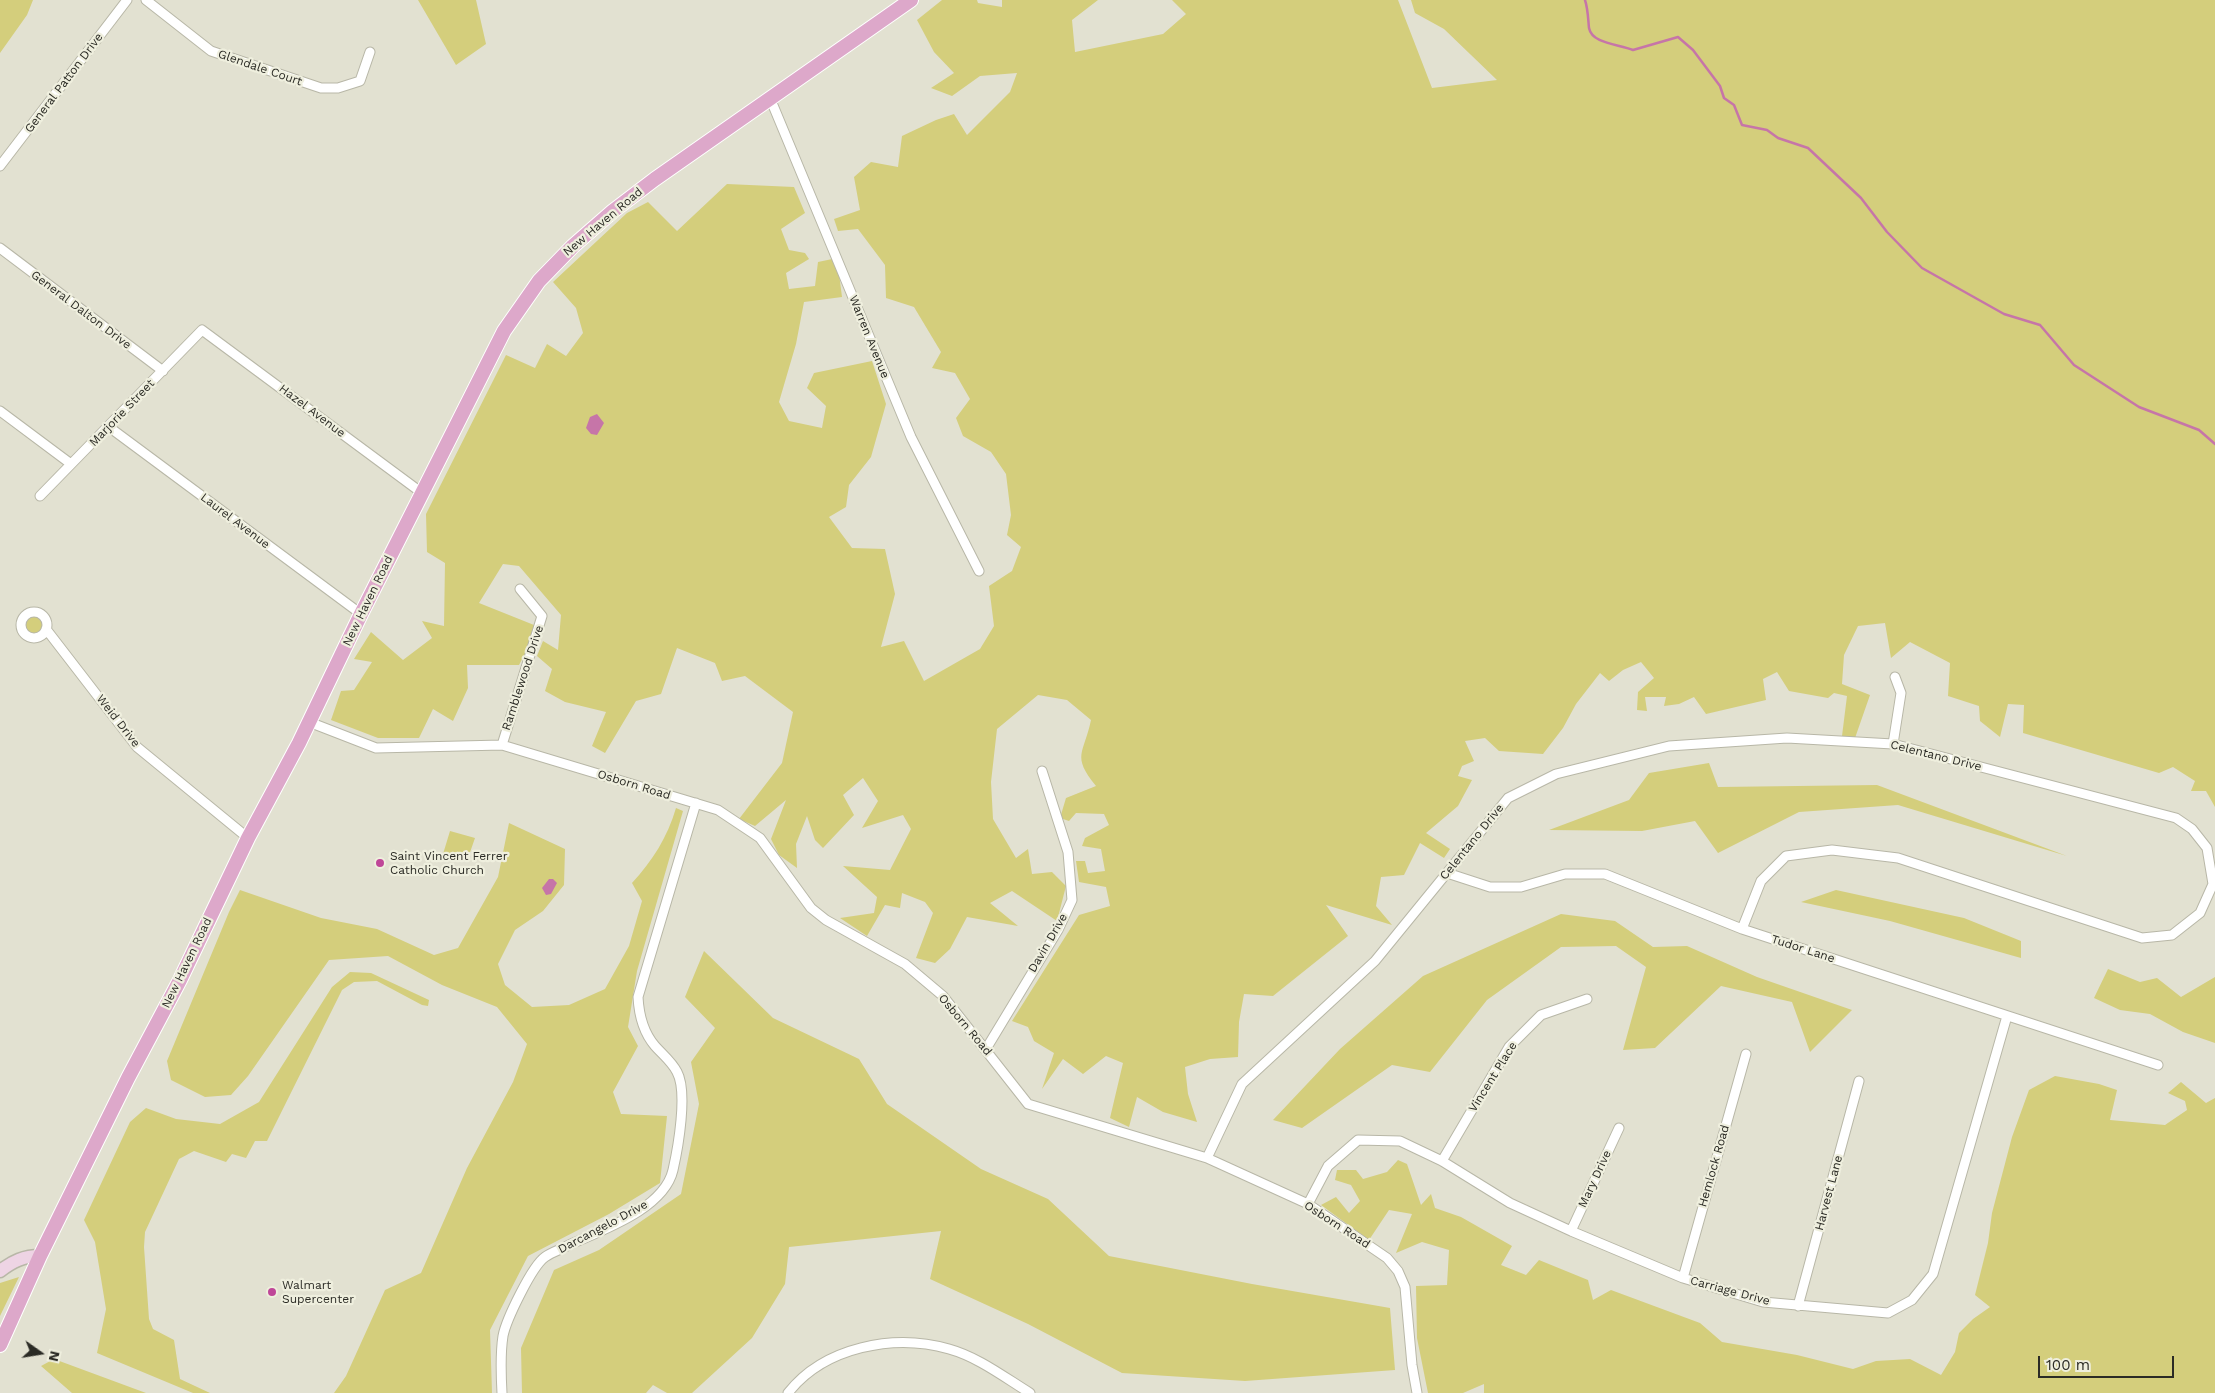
<!DOCTYPE html>
<html>
<head>
<meta charset="utf-8">
<style>
  body { margin:0 }
  #map { position:relative; width:2215px; height:1393px; overflow:hidden; background:#e2e1d1; font-family:"Work Sans",sans-serif }
  canvas { display:block }
  .north { position:absolute; left:15px; top:1328px; width:50px; height:50px; -webkit-text-stroke:4px #efefde; paint-order:stroke; rotate:103deg; font-size:14px; font-weight:700; line-height:20px; text-align:center; color:#2b2b25 }
  .north::after { content:''; display:block; margin:auto; width:18px; height:22px; background:#2b2b25; clip-path:polygon(50% 0,100% 100%,50% 72%,0 100%) }
  .scale { position:absolute; left:2038px; top:1356px; width:136px; height:22px; box-sizing:border-box; border:2px solid #2b2b25; border-top:0; padding-left:6px; font-size:15px; line-height:18px; white-space:nowrap; color:#2b2b25; -webkit-text-stroke:4px #efefde; paint-order:stroke }
</style>
</head>
<body>
<div id="map">
<canvas width="2215" height="1393"></canvas>
<div class="north">N</div>
<div class="scale">100 m</div>
</div>
<script>
const ctx = document.querySelector('canvas').getContext('2d');
ctx.lineJoin = 'round';
function paint(path, color) {
  ctx.fillStyle = color;
  ctx.fill(path, 'evenodd');
}
function stroke(path, color, width, dash) {
  ctx.strokeStyle = color;
  ctx.lineWidth = width;
  ctx.lineCap = dash ? 'butt' : 'round';
  ctx.setLineDash(dash || []);
  ctx.stroke(path);
}
function write(font, color, halo, rows, align = 'center') {
  ctx.font = font + ' "Work Sans",sans-serif';
  ctx.lineWidth = 4.5;
  ctx.setLineDash([]);
  ctx.textBaseline = 'middle';
  ctx.strokeStyle = halo;
  ctx.fillStyle = color;
  for (const [text, x, y, turn = 0] of rows) {
    ctx.save();
    ctx.translate(x, y);
    ctx.rotate((+turn || 0) * Math.PI / 180);
    ctx.textAlign = isNaN(turn) ? turn : align;
    if (halo) ctx.strokeText(text, 0, 0);
    ctx.fillText(text, 0, 0);
    ctx.restore();
  }
}
paint(new Path2D(`
  M0,0H33L27,15L0,53Z
  M418,0H476L486,44L456,65Z
  M942,0H977L978,3L1002,7V0H1098L1072,20L1075,52L1163,34L1186,14L1172,0H1398L1432,88L1497,80L1444,29L1415,13L1411,0H2215V807L2206,791H2191L2195,781L2173,767L2159,773L2023,733L2024,705L2008,704L2000,737L1980,721L1979,706L1948,696L1950,663L1910,642L1891,658L1885,623L1858,626L1844,655L1842,684L1870,695L1855,738L1842,736L1847,696L1834,693L1828,698L1789,691L1777,672L1763,679L1766,700L1706,714L1694,697L1679,704L1664,706L1666,697H1645L1647,711L1637,710L1638,692L1654,678L1641,662L1623,670L1609,681L1600,673L1576,704L1563,728L1543,754L1499,751L1485,738L1465,741L1474,761L1462,766L1458,776L1472,780L1458,806L1426,833L1450,849L1444,858L1420,843L1404,875L1381,877L1376,906L1392,925L1326,905L1348,936L1273,996L1244,994L1239,1022L1238,1057L1210,1059L1185,1067L1188,1094L1197,1122L1163,1112L1137,1097L1129,1127L1110,1118L1123,1063L1106,1056L1083,1074L1063,1059L1042,1089L1054,1053L1034,1041L1028,1027L1012,1021L1079,915L1110,906L1106,887L1079,882L1076,861H1085L1088,873L1105,871L1101,849L1082,846L1085,838L1109,825L1104,814L1076,813L1069,821L1060,818L1066,798L1096,786C1071,755 1084,754 1091,720L1067,700L1038,695L997,729L991,782L993,819L1016,858L1028,849L1032,874L1052,872L1066,886L1057,921L1012,891L990,903L1018,926L967,917L950,949L935,963L916,958L933,913L925,902L902,893L900,908L885,905L867,936L840,918L874,913L877,897L843,866L890,870L911,829L903,815L862,828L878,801L863,778L843,795L854,815L823,848L815,840L807,816L796,844L797,868L779,855L771,839L786,800L755,826L739,819L782,763L793,712L745,676L722,681L715,663L677,648L661,694L636,701L605,753L592,746L606,712L565,702L545,691L552,669L537,656L543,641L558,650L561,615L519,566L503,564L479,603L539,627L519,665H467L468,688L453,721L433,709L419,738H378L331,720L341,691L354,690L372,662L354,659L371,632L403,660L432,638L422,621L444,626L445,563L427,552L426,514L506,355L535,368L547,344L566,356L583,333L576,308L553,282L627,213L648,202L677,231L727,184L794,187L805,213L781,229L789,250L805,253L809,259L786,273L789,289L815,286L818,262L837,258L842,297L804,302L796,344L779,402L789,421L822,428L826,406L807,388L814,373L872,361L886,404L871,457L849,485L846,507L829,517L852,548L885,549L895,594L881,647L904,641L924,681L980,649L994,626L989,586L1012,571L1021,547L1007,535L1011,515L1006,474L991,452L963,436L956,418L970,399L955,373L932,368L941,352L914,307L886,298L885,265L858,229L838,231L834,219L860,210L854,177L871,162L898,167L902,136L936,120L954,114L967,135L1010,92L1017,73L980,76L952,96L931,88L954,73L934,52L917,20Z
  M25 625a9 9 0 1 1 18 0a9 9 0 1 1-18 0Z
  M1709,763L1718,787L1877,785L2067,856L1898,805L1799,812L1718,853L1695,821L1642,831L1549,830L1629,800L1649,773Z
  M676,808L683,811L637,971L628,1027L638,1046L613,1092L621,1114L667,1116L660,1183L609,1214L528,1256L490,1330L492,1393H334L346,1376L385,1290L421,1273L467,1168L513,1082L527,1044L497,1007L442,985L388,956L329,960L248,1076L231,1095L205,1097L171,1080L167,1061L229,912L240,890L321,918L377,929L434,955L458,948L498,877L509,823L565,849L564,885L543,911L515,930L498,964L505,985L532,1007L569,1005L605,989L629,946L642,901L632,883C653,860 667,838 676,808Z
  M450,831L475,838L467,861L443,854Z
  M1836,890L1964,918L2021,941V958L1890,921L1801,902Z
  M1561,914L1615,921L1653,947L1687,946L1757,977L1852,1010L1810,1052L1792,1002L1721,986L1655,1048L1623,1050L1646,967L1616,946L1561,947L1487,1000L1430,1072L1392,1065L1302,1128L1273,1120L1340,1049L1423,976Z
  M704,951L773,1018L859,1059L887,1104L981,1169L1048,1199L1109,1256L1252,1284L1390,1308L1395,1370L1245,1381L1122,1373L1028,1324L930,1279L941,1231L789,1247L785,1284L752,1338L692,1393H667L653,1385L646,1393H522L521,1348L554,1270L599,1250L681,1194L699,1104L691,1062L715,1028L685,997Z
  M2108,969L2140,982L2157,978L2181,997L2215,977V1043L2183,1032L2150,1014L2120,1010L2094,998Z
  M350,972L371,973L429,1000L428,1006L422,1005L377,981L354,982L342,990L267,1141H255L246,1158L232,1154L226,1162L194,1151L179,1159L145,1232L144,1247L149,1319L153,1329L174,1340L180,1379L210,1393H193L97,1353L106,1309L95,1242L84,1220L130,1122L146,1108L176,1119L220,1124L259,1102L332,987Z
  M2055,1076L2099,1084L2117,1090L2110,1120L2165,1125L2187,1110L2185,1101L2168,1093L2181,1082L2206,1103L2215,1098V1393H1484V1384L1463,1393H1428L1417,1338L1416,1286L1447,1285L1449,1250L1422,1242L1396,1253L1412,1214L1389,1210L1369,1240L1321,1205L1336,1197L1349,1213L1360,1201L1351,1185L1335,1180L1337,1170H1356L1363,1179L1387,1172L1398,1160L1407,1164L1421,1205L1431,1194L1435,1208L1461,1217L1512,1246L1501,1265L1526,1275L1539,1260L1588,1280L1593,1300L1611,1290L1700,1323L1722,1342L1797,1355L1853,1369L1876,1361L1910,1359L1941,1375L1955,1352L1959,1333L1973,1319L1990,1307L1975,1295L1988,1243L1992,1213L2012,1137L2029,1090Z
  M19,1277L0,1316V1283Z
  M54,1359L146,1393H72L41,1366Z`), '#d4ce7c');
paint(new Path2D(`
  M597,414L604,423L597,435L591,434L586,428L590,417Z
  M549,879H553L557,883L551,894L546,895L542,888Z`), '#c675a8');
stroke(new Path2D(`
  M1585,0C1588,9 1588,18 1589,28C1592,44 1619,44 1633,50L1678,37L1693,50L1720,86L1724,98L1734,105L1742,125L1767,130L1778,138L1808,148L1861,198L1887,232L1922,268L2004,314L2040,325L2074,365L2139,407L2199,430L2215,444`), '#c675a8', 2.5);
const street = new Path2D(`
  M146,0L211,51L321,88H338L360,81L370,52
  M770,98L911,437L979,571
  M0,166L127,0
  M0,248L163,371
  M0,411L71,464
  M109,427L361,614
  M40,496L202,330L422,493
  M21 625a13 13 0 1 1 26 0a13 13 0 1 1-26 0Z
  M46,629L137,747L248,838
  M309,722L376,748L502,745L718,810L760,838L811,908L826,920L905,964L943,996L1028,1104L1207,1158L1308,1204L1387,1258L1398,1271L1405,1287L1412,1365L1417,1393
  M1893,744L1901,693L1895,677
  M502,745L542,616L520,589
  M1447,873L1490,887H1521L1565,874H1605L1742,929L2158,1065
  M986,1049L1058,930L1072,900L1068,852L1042,771
  M1207,1158L1242,1084L1375,961L1508,798L1556,774L1669,746L1787,738L1893,744L2176,818L2192,829L2207,848L2213,884L2200,913L2172,935L2142,938L1898,858L1832,850L1786,856L1761,881L1742,929
  M1442,1161L1509,1047L1541,1015L1587,999
  M1308,1204L1328,1166L1358,1140L1400,1141L1442,1161L1510,1203L1571,1231L1683,1278L1763,1302L1888,1313L1912,1300L1933,1274L2007,1016
  M1571,1231L1619,1128
  M1683,1278L1746,1054
  M1798,1306L1859,1081
  M502,1393C501,1375 500,1355 503,1336C506,1320 532,1266 545,1257C552,1252 562,1249 569,1245C602,1230 664,1209 673,1170C678,1148 688,1092 677,1072C672,1062 663,1055 655,1046C643,1032 639,1016 638,997L696,803
  M788,1393C824,1347 894,1333 949,1349C978,1357 1004,1377 1030,1393`);
const secondary = new Path2D(`
  M0,1271C13,1261 24,1256 40,1256`);
const primary = new Path2D(`
  M0,1345L40,1256L128,1078L180,980L248,838L299,743L361,614L504,331L539,281L573,246L613,211L655,179L911,0`);
stroke(street, '#b8b7a7', 11);
stroke(secondary, '#b8b7a7', 15);
stroke(primary, '#fff', 16);
stroke(street, '#fff', 9);
stroke(secondary, '#eed4e4', 12);
stroke(primary, '#dda8ca', 14);
for (const [x, y, r, color] of [
  [380,863,5,"#bf4698"],
  [272,1292,5,"#bf4698"]
]) {
  const dot = new Path2D();
  dot.arc(x, y, r, 0, 2 * Math.PI);
  ctx.fillStyle = color;
  ctx.fill(dot);
  stroke(dot, '#efefde', 2);
}
write('12px', '#2b2b25', '#efefde', [
  ["Glendale Court",260,68,19],
  ["General Patton Drive",64,83,-53],
  ["New Haven Road",603,222,-40],
  ["General Dalton Drive",81,310,37],
  ["Warren Avenue",869,337,68],
  ["Hazel Avenue",312,411,37],
  ["Marjorie Street",122,413,-46],
  ["Laurel Avenue",235,521,37],
  ["New Haven Road",368,601,-64],
  ["Ramblewood Drive",523,678,-72],
  ["Weid Drive",118,721,52],
  ["Celentano Drive",1936,756,14],
  ["Osborn Road",634,785,17],
  ["Celentano Drive",1472,842,-51],
  ["Davin Drive",1048,943,-60],
  ["Tudor Lane",1803,949,18],
  ["New Haven Road",187,963,-64],
  ["Osborn Road",965,1025,50],
  ["Vincent Place",1493,1077,-58],
  ["Hemlock Road",1714,1166,-74],
  ["Mary Drive",1595,1179,-65],
  ["Harvest Lane",1829,1193,-75],
  ["Osborn Road",1337,1225,33],
  ["Darcangelo Drive",603,1227,-28],
  ["Carriage Drive",1730,1291,15]
]);
write('12px', '#2b2b25', '#efefde', [
  ["Saint Vincent Ferrer",390,856],
  ["Catholic Church",390,870],
  ["Walmart",282,1285],
  ["Supercenter",282,1299]
], 'left');
</script>
</body>
</html>
